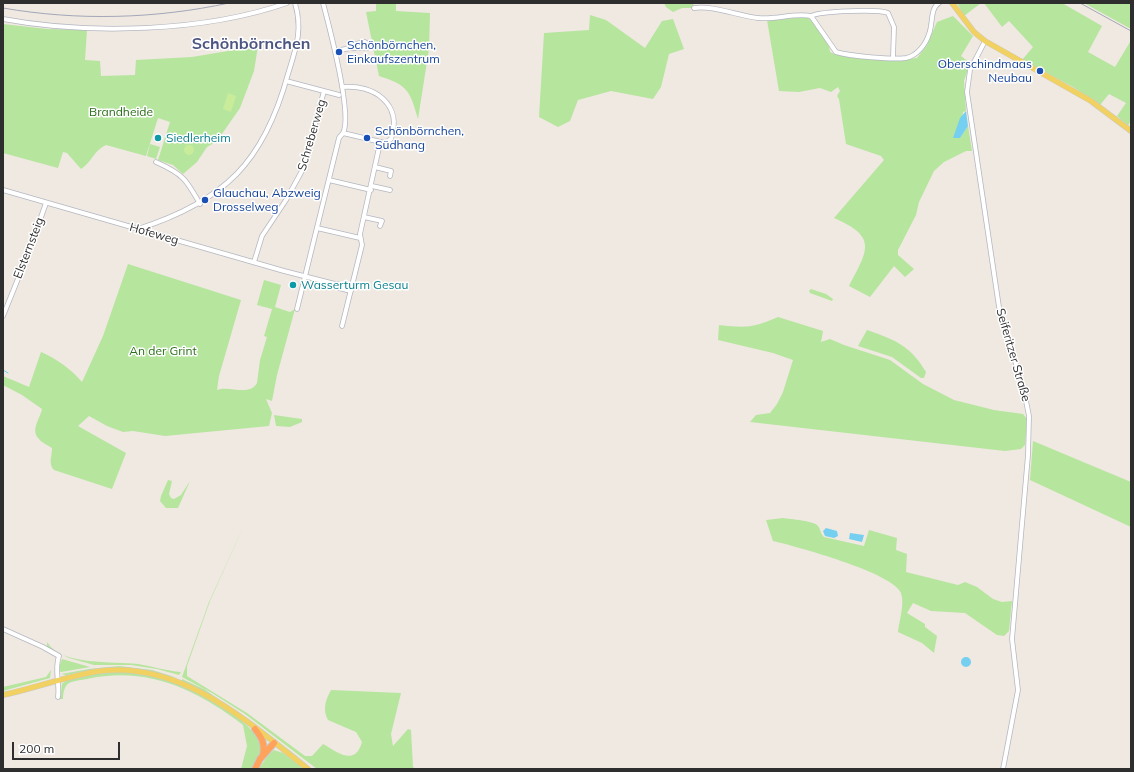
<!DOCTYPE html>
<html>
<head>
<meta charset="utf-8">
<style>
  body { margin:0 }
  #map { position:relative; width:1134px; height:772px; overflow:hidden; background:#efe9e1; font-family:Mulish,sans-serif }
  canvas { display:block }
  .frame { position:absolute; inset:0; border:4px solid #2e2e2e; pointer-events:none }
  .scale { position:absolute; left:12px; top:742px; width:108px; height:18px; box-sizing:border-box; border:2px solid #2e2e2e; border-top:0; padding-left:5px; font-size:12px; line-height:14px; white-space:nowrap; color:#2e2e2e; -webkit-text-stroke:3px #fff; paint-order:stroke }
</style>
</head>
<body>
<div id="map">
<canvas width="1134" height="772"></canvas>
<div class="frame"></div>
<div class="scale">200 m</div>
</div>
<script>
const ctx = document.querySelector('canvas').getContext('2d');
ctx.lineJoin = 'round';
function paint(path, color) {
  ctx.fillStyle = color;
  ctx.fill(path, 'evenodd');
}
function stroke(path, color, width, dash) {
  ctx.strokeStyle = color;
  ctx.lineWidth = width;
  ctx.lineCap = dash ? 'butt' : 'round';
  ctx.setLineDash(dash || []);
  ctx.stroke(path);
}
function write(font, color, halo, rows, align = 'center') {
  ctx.font = font + ' Mulish,sans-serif';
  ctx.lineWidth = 3;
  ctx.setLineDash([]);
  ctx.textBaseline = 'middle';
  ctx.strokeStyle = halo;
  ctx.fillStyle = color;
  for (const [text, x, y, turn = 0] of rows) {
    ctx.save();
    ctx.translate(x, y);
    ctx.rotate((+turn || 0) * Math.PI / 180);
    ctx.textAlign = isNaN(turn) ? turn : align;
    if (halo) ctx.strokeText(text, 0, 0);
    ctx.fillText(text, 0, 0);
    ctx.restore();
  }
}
paint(new Path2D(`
  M376,3H396V11L430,13L429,49L418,119C410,91 408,85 379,76L366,12L376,11Z
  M664,3H693L694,8H682L673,12L666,7Z
  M957,3H981L964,16Z
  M984,3H1062L1102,26L1088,52L1115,67L1130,42L1131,43V120L1128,126L1117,116L1126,103L1109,94L1100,105L1073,87L1022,60L1033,47L1009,21L1002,27Z
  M1084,3H1131V29Z
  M590,15L606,20L645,48L662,21L673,19L684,49L669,54L661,87L653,99L611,91L578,100L570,121L558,127L539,117L544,33L589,30Z
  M953,16L973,36L961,56L970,63L964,81L966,111L963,112L960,138L968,126L972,151H966L944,162L934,171L919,202L916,215L898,250V255L914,269L905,277L894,266L870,297L849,286C868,250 878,237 834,218L884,160L881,156L846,144L839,99L837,96L840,91L838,87L831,92L820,88L799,92L779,91L767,20L806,17C816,22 830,41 830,52L837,55L894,60L917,58L927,45L937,22Z
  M3,24L47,29L87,30L85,60L100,61L101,76L135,75L136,60L192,57L258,46L254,71L240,108L217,141L207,147L197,162L183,174L173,165L158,160L170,122L158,118L146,156L106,145C94,150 92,162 81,169L67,153L63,152L58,168L3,153Z
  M150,144L160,147L156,159L147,156Z
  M128,264L241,300L219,376L217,390C229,385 249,397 257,383L260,360L267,337L264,336L272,309L257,305L264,280L281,285L275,307L290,312L295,309L277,375L272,401L266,399L272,413L269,426L165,436L133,431L123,432L107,426L89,416L78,426L126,453L112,489L54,470C48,464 52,457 52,448C48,445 42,443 39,439C30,430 40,419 42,409L22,395L3,385V376L29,387L41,352C57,359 71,369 82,382L103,336Z
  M811,289L826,294L833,299L832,301L810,293L809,291Z
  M778,317L823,331L821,342L830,339L844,345L890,360L923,384L954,400L994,410L1023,414L1027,419L1025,445L1021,449L1005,451L750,422L756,415L770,413L777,404L783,392L793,360L773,353L718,340L719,325C746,328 753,328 778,317Z
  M867,330C895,340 910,345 926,372L924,378H921L892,357L858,346Z
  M274,415L302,419V422L290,427L276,426Z
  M1033,441L1131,482V527L1030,480Z
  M168,480L172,481L169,494L171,498L174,499L181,495L190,481L178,508H166L160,501L161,496Z
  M783,518C790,519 815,521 818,526C821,530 820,533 824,537L864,546L869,530L897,538L896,550L907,554L906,572L958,585L965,582L977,587L993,599L1002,602L1012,601L1009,631L1004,636L997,635L965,613L931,611L913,603L907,613L925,624V627L937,636L934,653L922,643L898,632C899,621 905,604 901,593C894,573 795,546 773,541L766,520Z
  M246,521L210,601L187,666V676L247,713L305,756H312L323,744C337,752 355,767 362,742L356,732L328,720C322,709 326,699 331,690L401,693L391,734L393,746L408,729L411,730L413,767L415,769H317L245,714L212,693L182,677L209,602Z
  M47,642C61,666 114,661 138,664C152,666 166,671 181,672L179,675L157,669L131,665H94L69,658L47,647Z
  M62,659L90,667L61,672L58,670Z
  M119,666L152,670L178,678L147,671H87L66,675L61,674L89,669Z
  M51,670L50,678L3,691V687L46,677Z
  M127,672C136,674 146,674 155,676C190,685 240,712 261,741L262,752L251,769H241L247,746L243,725C196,689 147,666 87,679C71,682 64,680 63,699H60L62,684C75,673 111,673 127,672Z
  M182,679L204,689L227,705L182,681Z
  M231,707L308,764L236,713Z
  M274,750L283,753L304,769H259L268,755Z`), '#b6e59e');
paint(new Path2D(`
  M228,93L236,96L231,112L223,109Z
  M184 150a5 5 0 1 1 10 0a5 5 0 1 1-10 0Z`), '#c9ec9a');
paint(new Path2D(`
  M966,111L968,126L960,138H953L960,118Z
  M826,528L837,531L838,536L834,538L825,536L823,531Z
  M850,533L864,535L862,542L849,539Z
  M961 662a5 5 0 1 1 10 0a5 5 0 1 1-10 0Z`), '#75cff0');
stroke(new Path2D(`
  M3,370L8,373`), '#75cff0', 1);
const minor = new Path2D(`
  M694,8C712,5 739,16 758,18C776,20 793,13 811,16L836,52C849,56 892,60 906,58C917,56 926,44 929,34C933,25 930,8 939,3
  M811,16C821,11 878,9 888,13L894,27L893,57
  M3,19C89,35 204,32 287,3
  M985,41L970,70L967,92L999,307L1024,391L1029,416L1028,455L1012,639L1018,690L1003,769
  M335,51L351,48H367L369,45L365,42L356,44L351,48
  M286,81L339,95
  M342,87C374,84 403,104 391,139L385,143L343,133
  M156,162C183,174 186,179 200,204
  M375,167L391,171L390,176
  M329,180L371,190
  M372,186L390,190
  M3,190L284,271L335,284L352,286
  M364,217L382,221L380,226
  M317,228L360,238
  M138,229C225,201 264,162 288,74C296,48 303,30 295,3
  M254,262L262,236L286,200L303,169L324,91
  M335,284L339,288L351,291
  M297,309L339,138C340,136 342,135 343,133C353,114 329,26 323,3
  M3,316L28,254L46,203
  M342,326L362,245L360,234L380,143
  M3,629L43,647L59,656C54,670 60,683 58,697`);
const major = new Path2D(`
  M952,3L974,32L985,41L1091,101L1131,131
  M3,695C35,688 67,676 100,671C182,661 248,722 308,769`);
const highway = new Path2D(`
  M255,729C262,738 265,743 263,755
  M255,769L260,759L274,743`);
stroke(minor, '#b4b7c1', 5.5);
stroke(major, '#c9c9c9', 6);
stroke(highway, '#c9c9c9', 8);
stroke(minor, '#fff', 4);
stroke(major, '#f2d163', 5);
stroke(highway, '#ffa35c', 6);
stroke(new Path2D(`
  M1080,3L1131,31
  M3,8C78,21 155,19 229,3`), '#a3a6b8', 1);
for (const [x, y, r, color] of [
  [339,52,4,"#1a4fb4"],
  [1040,71,4,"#1a4fb4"],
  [158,138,4,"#0f9aa8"],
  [367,138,4,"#1a4fb4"],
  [205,200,4,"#1a4fb4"],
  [293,285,4,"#0f9aa8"]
]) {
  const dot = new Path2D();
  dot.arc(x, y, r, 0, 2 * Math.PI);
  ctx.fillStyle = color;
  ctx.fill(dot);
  stroke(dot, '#fff', 1.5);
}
write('12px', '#164399', '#fff', [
  ["Schönbörnchen,",347,45],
  ["Einkaufszentrum",347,59],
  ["Oberschindmaas",1032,64,"right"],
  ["Neubau",1032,78,"right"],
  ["Schönbörnchen,",375,131],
  ["Südhang",375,145],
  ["Glauchau, Abzweig",213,193],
  ["Drosselweg",213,207]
], 'left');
write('12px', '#2c6e1b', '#fff', [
  ["Brandheide",121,112],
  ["An der Grint",163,351]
]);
write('12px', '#2e2e2e', '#fff', [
  ["Schreberweg",312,135,-74],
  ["Hofeweg",154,234,16],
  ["Elsternsteig",29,248,-69],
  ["Seiferitzer Straße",1013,355,74]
]);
write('12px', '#0d838f', '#fff', [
  ["Siedlerheim",166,138],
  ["Wasserturm Gesau",301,285]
], 'left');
write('bold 16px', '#4d5680', '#fff', [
  ["Schönbörnchen",251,44]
]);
</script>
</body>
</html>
